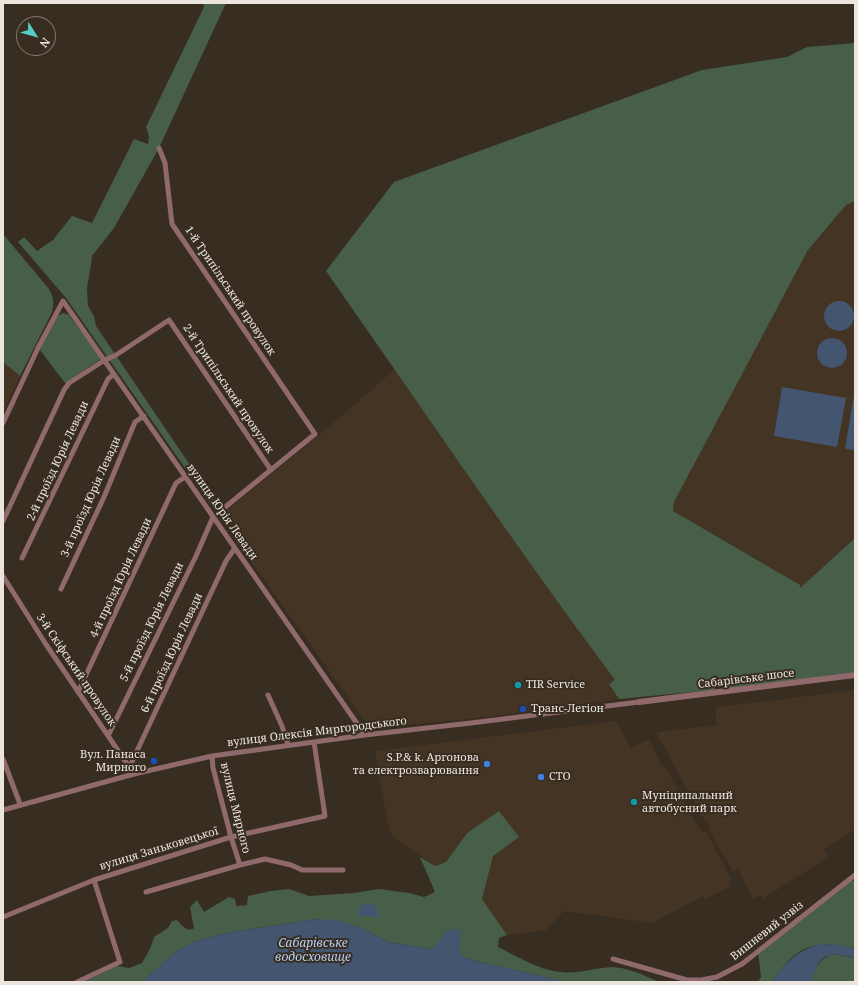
<!DOCTYPE html>
<html>
<head>
<meta charset="utf-8">
<style>
  body { margin:0 }
  #map { position:relative; width:858px; height:985px; overflow:hidden; background:#382d21; font-family:"Noto Serif",serif }
  canvas { display:block }
  .frame { position:absolute; inset:0; border:4px solid #ece5de; pointer-events:none }
  .north { position:absolute; left:16px; top:16px; width:40px; height:40px; box-sizing:border-box; background:#382d21; border:1px solid #80776d; border-radius:50%; rotate:127deg; font-size:11px; font-weight:700; line-height:16px; text-align:center; color:#ece5de }
  .north::after { content:''; display:block; margin:auto; width:14px; height:18px; background:#54cdc7; clip-path:polygon(50% 0,100% 100%,50% 72%,0 100%) }
</style>
</head>
<body>
<div id="map">
<canvas width="858" height="985"></canvas>
<div class="frame"></div>
<div class="north">N</div>
</div>
<script>
const ctx = document.querySelector('canvas').getContext('2d');
ctx.lineJoin = 'round';
function paint(path, color) {
  ctx.fillStyle = color;
  ctx.fill(path, 'evenodd');
}
function stroke(path, color, width, dash) {
  ctx.strokeStyle = color;
  ctx.lineWidth = width;
  ctx.lineCap = dash ? 'butt' : 'round';
  ctx.setLineDash(dash || []);
  ctx.stroke(path);
}
function write(font, color, halo, rows, align = 'center') {
  ctx.font = font + ' "Noto Serif",serif';
  ctx.lineWidth = 4;
  ctx.setLineDash([]);
  ctx.textBaseline = 'middle';
  ctx.strokeStyle = halo;
  ctx.fillStyle = color;
  for (const [text, x, y, turn = 0] of rows) {
    ctx.save();
    ctx.translate(x, y);
    ctx.rotate((+turn || 0) * Math.PI / 180);
    ctx.textAlign = isNaN(turn) ? turn : align;
    if (halo) ctx.strokeText(text, 0, 0);
    ctx.fillText(text, 0, 0);
    ctx.restore();
  }
}
paint(new Path2D(`
  M855,201V538L800,588L799,584L673,511L674,503L707,439L808,250L846,205Z
  M3,362L20,376L3,413Z
  M395,369L443,440L615,680L609,685L619,699L471,719L370,728L219,517L337,420Z
  M855,690V830L824,849L828,857L763,899L761,895L753,899L738,869L733,872L708,829L709,826L707,821L704,820L656,732L717,725L715,707L768,701Z
  M616,721L631,748L649,739L662,766H665L691,816L702,832L706,831L731,879L729,887L705,899L703,896L652,923L564,911L546,930L507,935L482,899L493,856L518,837L499,811L467,833L446,862L435,866L395,838L389,831L375,751Z`), '#443424');
paint(new Path2D(`
  M203,3H226L159,148L114,228L92,256L91,265L87,288L88,306L94,316L96,326L215,502L211,505L66,298L18,242L24,237L37,251L53,240L72,216L92,223L134,139L148,144L149,136L146,127L204,7Z
  M855,43V201L846,205L808,250L674,502L673,511L800,585V588L855,538V672L730,688L724,685L717,686L714,690L619,699L609,684L615,680C515,546 422,408 326,271L394,182L702,70L787,57L807,47Z
  M3,234L49,289C54,298 54,304 52,312L20,376L3,362Z
  M63,313L69,315L101,359L65,383L40,350L57,316Z
  M499,811L519,837L493,856L482,899L507,935L499,938L498,947C516,956 540,970 560,972C578,974 595,968 612,967C626,967 646,976 659,982H567L468,959L463,957L459,950L441,938L436,946L431,949L388,942L359,927L316,919L226,933L194,942L179,949L142,982H83L117,966L129,968L142,963L150,949L154,937L168,928L172,921L177,920C182,925 187,933 194,928L190,907L197,900L204,912L229,897L235,899L236,906L247,905L248,896L271,891L289,889L309,896L354,893L379,889L409,893L424,897L435,892L420,857L435,866L446,862L467,833Z
  M851,878L855,883V949C814,938 795,947 772,982H758L761,977L758,952Z
  M831,954L840,955L855,958V982H794L816,967L823,959Z`), '#475e49');
paint(new Path2D(`
  M824 316a15 15 0 1 1 30 0a15 15 0 1 1-30 0Z
  M817 353a15 15 0 1 1 30 0a15 15 0 1 1-30 0Z
  M782,387L846,398L837,447L774,436Z
  M855,389V450L845,449Z
  M375,904L378,911V917L358,916V913L360,905Z
  M316,919L336,920L359,927L388,942L431,949C440,944 441,931 453,929L461,931L459,950L463,957L468,959L567,982H142L179,949L194,942L226,933Z
  M821,944L839,945L855,949V958C827,951 820,953 811,982H772C784,963 799,949 821,944Z`), '#44556f');
stroke(new Path2D(`
  M3,423L38,348L63,301L365,735
  M3,521L64,390L69,383L105,360L116,355L169,320L271,470
  M22,558L108,379L114,374
  M3,576L45,643L134,774
  M61,589L104,497L135,422L144,416
  M78,692L176,483L185,477
  M268,695L282,726L288,745
  M108,736L196,556L213,517L315,434L172,224L165,163L159,148
  M212,756L213,768L231,837L240,865
  M3,759L20,804
  M129,768L226,561L235,548
  M3,810L134,774L212,756L365,735L471,723L639,702
  M146,892L240,865L265,859L291,865L302,870H343
  M3,917L94,880L231,837L325,816L314,742
  M613,959L687,980H701L717,977L742,964L855,875
  M77,982L120,962L94,880`), '#8f696b', 5);
stroke(new Path2D(`
  M639,702L855,675`), '#8f696b', 6);
for (const [x, y, r, color] of [
  [518,685,4,"#0f9aa8"],
  [523,709,4,"#1a4fb4"],
  [154,761,4,"#1a4fb4"],
  [487,764,4,"#3f7fe0"],
  [541,777,4,"#3f7fe0"],
  [634,802,4,"#0f9aa8"]
]) {
  const dot = new Path2D();
  dot.arc(x, y, r, 0, 2 * Math.PI);
  ctx.fillStyle = color;
  ctx.fill(dot);
  stroke(dot, '#382d21', 1.5);
}
write('11px', '#ece5de', '#382d21', [
  ["1-й Трипільський провулок",230,291,56],
  ["2-й Трипільський провулок",228,389,56],
  ["2-й проїзд Юрія Левади",58,461,-65],
  ["3-й проїзд Юрія Левади",91,497,-66],
  ["вулиця Юрія Левади",222,512,55],
  ["4-й проїзд Юрія Левади",121,578,-65],
  ["5-й проїзд Юрія Левади",152,622,-64],
  ["6-й проїзд Юрія Левади",172,653,-65],
  ["3-й Скіфський провулок",76,670,56],
  ["Сабарівське шосе",746,679,-7],
  ["вулиця Олексія Миргородського",317,732,-7],
  ["вулиця Мирного",235,808,76],
  ["вулиця Заньковецької",159,849,-17],
  ["Вишневий узвіз",767,931,-38]
]);
write('11px', '#ece5de', '#382d21', [
  ["TIR Service",526,685],
  ["Транс-Легіон",531,709],
  ["Вул. Панаса",146,755,"right"],
  ["Мирного",146,768,"right"],
  ["S.P.& k. Аргонова",479,758,"right"],
  ["та електрозварювання",479,771,"right"],
  ["СТО",549,777],
  ["Муніципальний",642,796],
  ["автобусний парк",642,809]
], 'left');
write('italic 12px', '#b6cff7', '#382d21', [
  ["Сабарівське",313,944],
  ["водосховище",313,958]
]);
</script>
</body>
</html>
